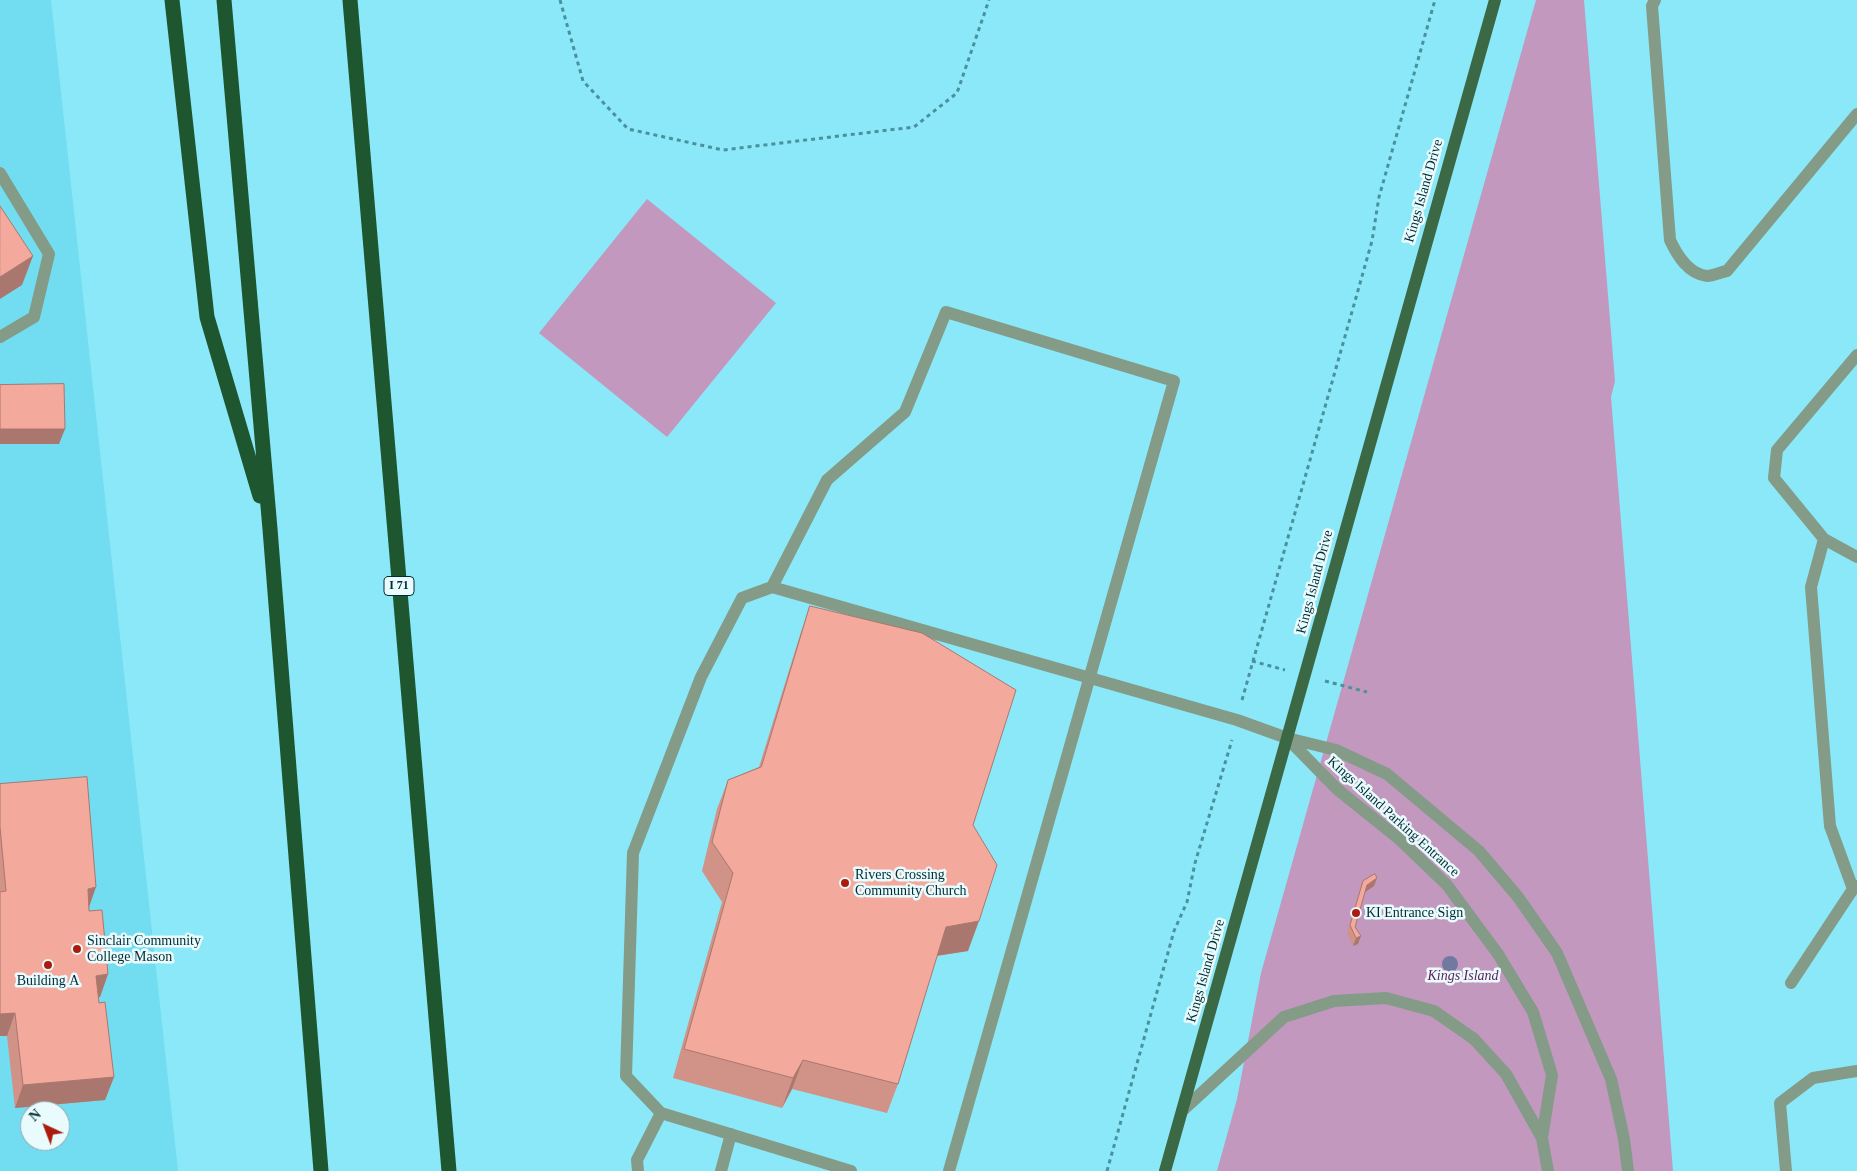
<!DOCTYPE html>
<html>
<head>
<meta charset="utf-8">
<style>
  body { margin:0 }
  #map { position:relative; width:1857px; height:1171px; overflow:hidden; background:#8ae8f8; font-family:Georgia,serif }
  canvas { display:block }
  .north { position:absolute; left:20px; top:1101px; width:50px; height:50px; box-sizing:border-box; background:#eafbfe; border:1px solid #8ca8ac; border-radius:50%; rotate:317deg; font-size:14px; font-weight:700; line-height:20px; text-align:center; color:#002b32 }
  .north::after { content:''; display:block; margin:auto; width:18px; height:22px; background:#ac1c0e; clip-path:polygon(50% 0,100% 100%,50% 72%,0 100%) }
</style>
</head>
<body>
<div id="map">
<canvas width="1857" height="1171"></canvas>
<div class="north">N</div>
</div>
<script>
const ctx = document.querySelector('canvas').getContext('2d');
ctx.lineJoin = 'round';
function paint(path, color) {
  ctx.fillStyle = color;
  ctx.fill(path, 'evenodd');
}
function stroke(path, color, width, dash) {
  ctx.strokeStyle = color;
  ctx.lineWidth = width;
  ctx.lineCap = dash ? 'butt' : 'round';
  ctx.setLineDash(dash || []);
  ctx.stroke(path);
}
function write(font, color, halo, rows, align = 'center') {
  ctx.font = font + ' Georgia,serif';
  ctx.lineWidth = 5;
  ctx.setLineDash([]);
  ctx.textBaseline = 'middle';
  ctx.strokeStyle = halo;
  ctx.fillStyle = color;
  for (const [text, x, y, turn = 0] of rows) {
    ctx.save();
    ctx.translate(x, y);
    ctx.rotate((+turn || 0) * Math.PI / 180);
    ctx.textAlign = isNaN(turn) ? turn : align;
    if (halo) ctx.strokeText(text, 0, 0);
    ctx.fillText(text, 0, 0);
    ctx.restore();
  }
}
paint(new Path2D(`
  M0,0H51L178,1171H0ZM30,1111H60V1141H30Z`), '#72ddf0');
paint(new Path2D(`
  M1536,0H1584L1615,381L1611,397L1673,1171H1217L1237,1099L1261,973Z
  M647,199L776,303L667,437L539,333Z`), '#c398be');
stroke(new Path2D(`
  M560,0L583,81L628,129L723,150L914,127L957,93L989,0
  M1252,661L1285,670
  M1325,681L1367,692
  M1242,700L1372,241L1379,197L1435,0
  M1107,1171L1174,931L1187,902L1195,863L1232,740`), '#4a919c', 3, [4, 4]);
stroke(new Path2D(`
  M1655,0L1652,6L1670,240C1677,255 1688,274 1707,276C1713,276 1721,272 1727,271L1857,114
  M0,173L49,254L34,317L0,337
  M1857,355L1777,450L1774,478L1824,539L1857,557
  M1824,539L1811,587L1830,826L1853,889
  M772,587L827,480L905,412L946,312L1174,381L949,1171
  M1287,738L1337,789L1398,838L1447,885L1498,954L1533,1012L1552,1075L1542,1138L1548,1171
  M1791,983L1853,889L1857,886
  M1182,1111L1284,1017L1334,1001L1386,998L1434,1011L1474,1039L1506,1074L1542,1138
  M638,1171L637,1160L661,1113
  M721,1171L731,1134
  M851,1171L661,1113L626,1076L633,853L701,677L742,598L772,587L1237,720L1287,738L1336,750L1387,774L1479,851L1518,897L1557,953L1611,1079L1624,1139L1628,1171
  M1786,1171L1780,1103L1813,1078L1857,1071`), '#839b87', 12);
stroke(new Path2D(`
  M1165,1171L1495,0`), '#3b6946', 12);
stroke(new Path2D(`
  M172,0L207,317L260,496
  M224,0L270,529L321,1171
  M350,0L449,1171`), '#1e562f', 15);
ctx.fillStyle = '#7179a1';
for (const [x, y] of [
  [1450,964]
]) {
  ctx.beginPath();
  ctx.arc(x, y, 8, 0, 2 * Math.PI);
  ctx.fill();
}
paint(new Path2D(`
  M810,606L973,825L968,951L937,956L898,1084L887,1113L792,1089L782,1108L673,1078L722,902L702,871L717,809L728,780L759,767L800,635Z
  M0,784L89,908V911L108,974L100,997H98L114,1077L105,1100L15,1108L7,1036H0Z
  M1377,878L1374,886L1365,892L1355,927L1358,944L1353,946L1347,933L1360,889L1363,881Z`), '#d19287');
paint(new Path2D(`
  M33,256L22,285L0,299V277Z
  M0,429H65L59,444H0Z
  M1377,878L1374,886L1364,893L1367,885Z
  M96,887L88,910V889Z
  M979,921L968,951L935,956L946,927Z
  M1361,936L1358,944L1353,946L1356,938Z
  M108,974L100,997L88,999L96,976Z
  M15,1013L7,1036H0V1014Z
  M803,1060L792,1089L782,1108L793,1078Z
  M114,1077L105,1100L15,1108L23,1085Z`), '#aa776e');
const building = new Path2D(`
  M0,206L33,256L0,277Z
  M64,384L65,429H0V385Z
  M810,606L922,633L1016,690L973,825L997,865L979,921L946,927L898,1084L803,1060L793,1078L684,1049L733,873L712,842L728,780L761,767Z
  M87,777L96,887L88,889L89,911L102,910L108,974L96,976L99,1003L105,1002L114,1077L23,1085L15,1013L0,1014V892L6,891L0,827V784Z
  M1375,874L1377,878L1367,885L1355,927L1361,936L1356,938L1350,925L1363,881Z`);
paint(building, '#f3aa9d');
stroke(building, '#aa776e', 1);
for (const [x, y, r, color] of [
  [845,883,5,"#ac1c0e"],
  [1356,913,5,"#ac1c0e"],
  [77,949,5,"#ac1c0e"],
  [48,965,5,"#ac1c0e"]
]) {
  const dot = new Path2D();
  dot.arc(x, y, r, 0, 2 * Math.PI);
  ctx.fillStyle = color;
  ctx.fill(dot);
  stroke(dot, '#eafbfe', 2);
}
for (const [x, y, w] of [
  [399,586,30]
]) {
  const box = new Path2D();
  box.roundRect(x - w / 2, y - 9.5, w, 19, 4);
  ctx.fillStyle = '#eafbfe';
  ctx.fill(box);
  stroke(box, '#002b32', 1);
}
write('bold 12px', '#002b32', null, [
  ["I 71",399,586]
]);
write('14px', '#002b32', '#eafbfe', [
  ["Kings Island Drive",1424,191,-74],
  ["Kings Island Drive",1315,582,-75],
  ["Kings Island Parking Entrance",1393,817,42],
  ["Kings Island Drive",1206,971,-74]
]);
write('14px', '#002b32', '#eafbfe', [
  ["Rivers Crossing",855,875],
  ["Community Church",855,891],
  ["KI Entrance Sign",1366,913],
  ["Sinclair Community",87,941],
  ["College Mason",87,957],
  ["Building A",48,981,"center"]
], 'left');
write('italic 14px', '#5d1f59', '#eafbfe', [
  ["Kings Island",1463,976]
]);
</script>
</body>
</html>
